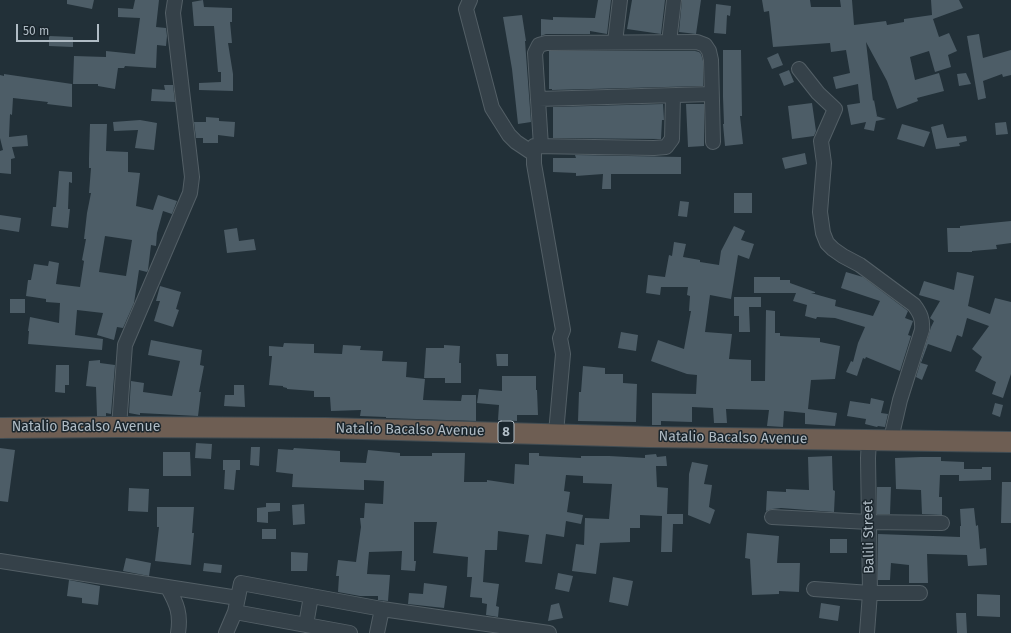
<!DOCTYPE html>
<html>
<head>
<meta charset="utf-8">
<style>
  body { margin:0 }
  #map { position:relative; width:1011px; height:633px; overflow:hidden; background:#223038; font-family:"Fira Sans",sans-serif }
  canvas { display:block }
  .scale { position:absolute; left:16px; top:24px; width:83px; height:18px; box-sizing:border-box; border:2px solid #b0bcc5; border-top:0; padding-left:5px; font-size:12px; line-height:14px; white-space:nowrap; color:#b0bcc5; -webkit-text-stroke:3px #1b262d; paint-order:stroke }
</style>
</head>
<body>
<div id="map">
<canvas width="1011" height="633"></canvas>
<div class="scale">50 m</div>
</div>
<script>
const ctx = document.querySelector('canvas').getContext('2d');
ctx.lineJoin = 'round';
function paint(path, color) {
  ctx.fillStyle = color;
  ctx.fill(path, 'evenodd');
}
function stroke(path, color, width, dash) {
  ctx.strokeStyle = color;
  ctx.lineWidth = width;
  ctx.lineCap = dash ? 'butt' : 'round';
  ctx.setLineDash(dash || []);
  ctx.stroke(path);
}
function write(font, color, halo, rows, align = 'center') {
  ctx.font = font + ' "Fira Sans",sans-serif';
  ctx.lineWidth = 3;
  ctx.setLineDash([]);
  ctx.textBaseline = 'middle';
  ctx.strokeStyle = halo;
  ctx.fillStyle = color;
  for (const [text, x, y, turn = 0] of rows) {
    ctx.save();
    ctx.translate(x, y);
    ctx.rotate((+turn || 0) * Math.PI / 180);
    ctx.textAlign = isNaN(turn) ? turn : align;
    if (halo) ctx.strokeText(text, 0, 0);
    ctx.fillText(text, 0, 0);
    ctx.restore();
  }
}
paint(new Path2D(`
  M67,0H94L92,9L67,4Z
  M135,0H159L156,27L166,28L167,36L166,46L157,45L156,68L125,66L124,68H118L115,89L98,86V84H73L74,56L106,57V51L135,54L140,18L118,17V8L133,9Z
  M203,0L204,7L232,8V22H230L232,43H228L233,74V91L199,90V83L221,82V72H218L214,26H194L192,2Z
  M598,0H611L607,34L590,31V34H546L541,36V19L553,20V17L595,18Z
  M632,0H665L661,34L627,29Z
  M682,0H701L696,34L679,32Z
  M762,0H810L811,7H841L840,0H852L854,25L886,21L887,25L904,22V19L932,15L931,0H959L963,8L933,19L939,37L949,33L957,51L948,55L951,67L935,72L929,51L910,57L915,80L939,73L944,91L917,98L918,101L897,109L887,81L866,42L873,101L874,100L877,116H876L886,119L876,121L874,131L864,129L866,122L851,125L847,105L860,103L858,84L836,89L833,77L850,73L846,50L831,52L830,43L773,47L769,11L764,12Z
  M716,4L731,6L730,16L727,15L726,34L714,33Z
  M522,15L526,41H525L531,122L518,124L512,69L503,17Z
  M979,34L983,58L1011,50V75L1003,77L1002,74L983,81L986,98L978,100L967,36Z
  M49,36L73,37V47L49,46Z
  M723,50H741L742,116H740L743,144L725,146L723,124H724L723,97Z
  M549,51H695L699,52L701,54L703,61V86L552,90V89H549Z
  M778,53L783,65L772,69L767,58Z
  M789,70L794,82L784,86L779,74Z
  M966,73L971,84L959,86L957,74Z
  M4,74L72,84V107L47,104L48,102L13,98L12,115L10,114L9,137L27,135L28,146L12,147L15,158L11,159V174L0,173V151L3,150L0,138V75L4,76Z
  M164,85H173L175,102L151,101L152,89L165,90Z
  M812,103L816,131L814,136L792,139L788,106Z
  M663,104L664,120H662L661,139L553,138V107Z
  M686,104H704V146L688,147Z
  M206,117L219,118V121L235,122L234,137L218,135V143H203V138H196L194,122H206Z
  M140,120L157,123L154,150L135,148L138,130L114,131L113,122Z
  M1006,122L1008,134L996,135L995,123Z
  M90,124H107L106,151L128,152V172L140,173L136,206L153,210L158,195L177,201L172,214L163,211L157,233L156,246L151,245L148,270L147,272L139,270L134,303L123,328L117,327L114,340L97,335L103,313L77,310L75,335L103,339L102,350L28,344L29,331H28L30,317L59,323L60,303L46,302V299L26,296L28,280H31L34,264L48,266L49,261L59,263L56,284L80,287L84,261L82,260L86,239H84L87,213L91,193H89L91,168H89V158ZM105,236L132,240L126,276L99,272Z
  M902,124L930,132L924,147L897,139Z
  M943,124L947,138L966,136L967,141L959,143L960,146L936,149L931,127Z
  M805,153L807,164L785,169L782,158Z
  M575,155L681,157V174H611V189H602L603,174L576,176V173L553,172V158H576Z
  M59,171L72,172V183L69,182L68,209H70L68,228L51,226L53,207H56Z
  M734,193H752V213H734Z
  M680,201L689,202L687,217L678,216Z
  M0,215L21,218L19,232L0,229Z
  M1011,221V243L996,245L997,249L972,251V252H948L947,228H960V226Z
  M734,226L745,231L741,240L754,244L749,259L738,255L731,299L710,295L705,332L732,334L729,359L751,360V381H765L766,310L775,311V333H780V336L820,338V342L840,346L835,379L811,380L808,409L837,413L835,426L805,424V413L784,411L783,427L767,426L769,410L726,409L727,423H714L713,408L692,407V422L661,421V425H652V393L696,394L697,375L687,374L651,361L658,340L684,349L691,311H689L690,296L687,295L688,287H661L660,295L646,293L648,275L665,277L669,255L672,256L674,242L686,244L683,257L700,260V262L719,265L721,251Z
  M237,228L239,241L254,239L256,250L227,253L224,230Z
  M846,272L863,277L908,311L905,318L913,321L908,335L911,336L900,371L866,357L865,359L863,358L857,376L846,372L851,361L853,362L858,343L865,327L835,318L817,317L816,319L805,316L807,305L793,301L796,293H754V277H780V280H790V283L815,292V293H811L836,300L835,306L873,316L880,301L841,288Z
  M957,272L974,276L968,306L990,314L995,298L1011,302V374L1003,398L992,394L996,382L975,371L982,357L972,349L989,326L967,318L962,337L957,335L951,352L928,344L921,363L928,365L922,380L916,377L931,327L934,321L930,318L940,301L919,295L924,281L954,290Z
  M160,286L181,292L176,309L179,310L173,327L154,321L160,301H156Z
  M734,297H761V307H749L750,332H739V316H734Z
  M10,299H25V313H10Z
  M621,332L638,335L636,351L618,348Z
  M151,340L202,350L200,365L204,366L199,392H201L198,416L140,413V415L129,413L131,381L144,383L143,392L172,396L180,361L148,355Z
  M284,343L314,344V353L342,354L343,345L361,346L360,350L383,351L382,361L407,362L406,377L425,379L423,400L461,401L462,395H476V421L386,418V417L360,416L361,410L331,411L330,397H314V391L287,389V388L283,387V386L269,385L272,356H269V346L283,347Z
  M444,345L460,346L459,363H461V383H445V378H424L426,348H444Z
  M496,354H508V366H497Z
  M100,360V363L115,365L111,414L106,413V416H97L96,387L86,386L89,361Z
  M56,365H69V385H65V393L55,392Z
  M583,366L605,368V374H623V383L637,384L636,422L578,421L579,392H581Z
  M502,376H536V390H537L538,415H517V421L498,420L499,405L477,403L479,389L502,391Z
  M234,385H244L245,407L224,406L225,395H234Z
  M871,398L884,401L881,413L888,414L885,427L878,426L877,427L865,424L866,419L847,416L850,401L870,404Z
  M995,403L1003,405L1000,417L992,414Z
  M196,443L212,444L211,459L195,458Z
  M251,447H260L259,466L250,465Z
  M0,448L15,450L8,502L0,501Z
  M294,448L340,451V462L366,463L368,450L400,453V456H432V453H465L464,482H487V480L514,484L515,464L529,465V453H539V456L581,458V456H609L645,458V455L656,454L657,457L666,456L667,466H656L657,487L668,488L667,514H683V524H673L672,552H661L662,516L640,515V528H630V542L600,543L596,574L572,571L576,544L584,545L585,518L609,519L612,484L583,483V476L566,475L564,491L570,492L567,512L583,515L581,524L566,521L564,537L546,534L542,564L525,562L529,535L498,531L497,550H485L483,582L499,584L496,606L499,607L498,617L486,615L487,604L482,603V598L470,597L472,577H467L468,557L433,553L437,522H414V561H416L415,571L401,570L402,551L369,552L367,574L390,575L388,601L378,600V596H360L338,592L339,576H336L338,560L356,562L361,527L360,518H364L365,503L383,504L384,481L364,480V490L292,487L293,474L276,472L278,449L293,450Z
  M163,452H190L191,476H163Z
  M832,456L833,490L835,491L834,512L781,508L772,509L766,511L767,491L786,492V489L809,490L808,457Z
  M921,457H941V461L964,462V469H982V467H991V480L959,481V475H940L939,497H942V515L922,514L921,490L896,489L895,458Z
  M223,460H240V470H236L234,490L224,489L225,470H223Z
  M692,462L708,465L704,484L712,485L709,507L715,510L710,524L688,515L689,474Z
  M1002,482H1011V523H1001Z
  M877,487H891L890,514H877Z
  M129,488L149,489L148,512L128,511Z
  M266,503H280V511L268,512V523L257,522V508L266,507Z
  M304,504L305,524L293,525L292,505Z
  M157,507H194L192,533H194L191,565L155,561L159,527H157Z
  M974,508L976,526L978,525L980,549L986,548L987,565L968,566L967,555L927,554L928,583H909V565L891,563L890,580H878V534L960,537V526H961L960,509Z
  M262,529H276V539H262Z
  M747,533L779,536L777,563H800L799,592L779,591V594L752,595L750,559L745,558Z
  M830,539H847V553H830Z
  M291,552L308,553L307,571H291Z
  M126,558L151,563L149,576L123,571Z
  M204,563L222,565L221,573L203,571Z
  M558,573L573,576L569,592L555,589Z
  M613,577L633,581L628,606L609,602Z
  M69,580L100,586L98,605L82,603V598L67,596Z
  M424,583L447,586L444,608L408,604L409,593L423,594Z
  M977,594L1000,595V617L977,616Z
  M559,603L563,618L548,621L551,605Z
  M821,603L840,606L838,621L819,618Z
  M956,613H966L967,633H957Z`), '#4d5d67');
const minor = new Path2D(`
  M470,0L466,9L492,108L509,135L516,142L534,154
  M615,42L620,0
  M669,42L674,0
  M799,69L818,93L835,109L821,141L824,163L820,212L823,233L827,243L833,249L843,256L860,265L914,305C920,313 923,319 922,330L900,400L891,439
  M538,99L711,94
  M541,146L535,53L539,45L546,43L697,42L705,45L709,51L711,60L713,142
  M119,427L125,345L178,221L190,193L192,177L173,13L175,0
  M556,433L563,354L560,338L563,330L534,164V146L654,148L666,147L672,139L673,96
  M772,517L869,522L942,523
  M0,561L238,598
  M168,588C177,604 181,614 178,633
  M814,589L870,593H920
  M235,612L350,633
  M306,625L311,596
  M226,633L235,612L241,583L382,609L549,633
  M377,633L382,609
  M867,633L870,593L868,458L869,440`);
const highway = new Path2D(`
  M0,428L119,427L326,428L649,437L1011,442`);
stroke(minor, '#535f66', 16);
stroke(highway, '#404c53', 22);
stroke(minor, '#354149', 14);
stroke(highway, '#6e5e53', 20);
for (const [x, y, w] of [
  [506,432,16]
]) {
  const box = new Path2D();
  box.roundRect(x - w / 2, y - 11, w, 22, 3);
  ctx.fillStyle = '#1b262d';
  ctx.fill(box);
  stroke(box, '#b0bcc5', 1);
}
write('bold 13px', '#b0bcc5', null, [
  ["8",506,432]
]);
write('14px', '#b0bcc5', '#1b262d', [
  ["Natalio Bacalso Avenue",86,427],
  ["Natalio Bacalso Avenue",410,430,1],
  ["Natalio Bacalso Avenue",733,438,1],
  ["Balili Street",869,537,-91]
]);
</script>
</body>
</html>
